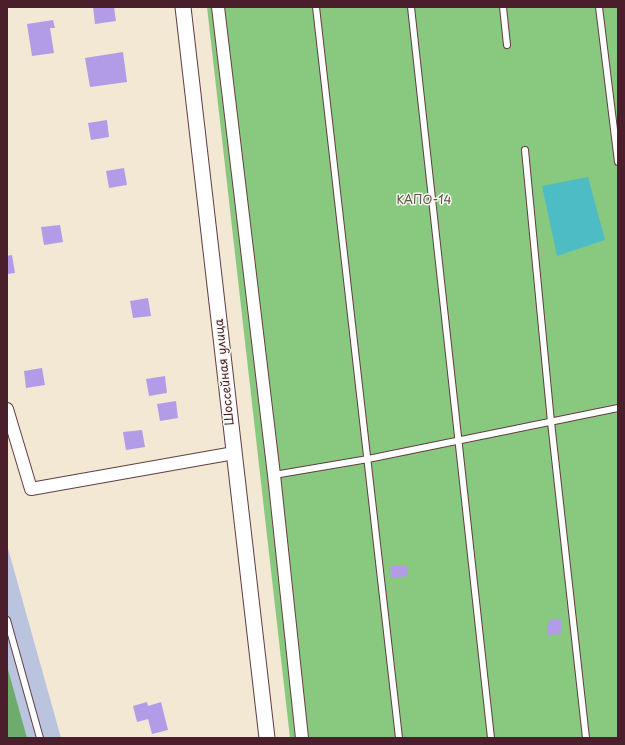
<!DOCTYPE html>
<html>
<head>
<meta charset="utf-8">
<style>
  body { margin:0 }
  #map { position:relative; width:625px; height:745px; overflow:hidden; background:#f2e8d4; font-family:"Playpen Sans",sans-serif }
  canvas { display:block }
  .frame { position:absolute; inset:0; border:8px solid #4a1f2b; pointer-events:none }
</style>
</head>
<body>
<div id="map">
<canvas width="625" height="745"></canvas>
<div class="frame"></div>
</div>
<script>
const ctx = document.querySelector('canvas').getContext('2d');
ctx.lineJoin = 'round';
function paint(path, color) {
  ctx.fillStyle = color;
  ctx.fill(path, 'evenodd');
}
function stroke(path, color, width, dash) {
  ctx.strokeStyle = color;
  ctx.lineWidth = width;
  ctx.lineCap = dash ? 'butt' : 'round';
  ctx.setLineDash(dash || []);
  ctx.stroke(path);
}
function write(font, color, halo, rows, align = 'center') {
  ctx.font = font + ' "Playpen Sans",sans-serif';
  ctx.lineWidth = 3;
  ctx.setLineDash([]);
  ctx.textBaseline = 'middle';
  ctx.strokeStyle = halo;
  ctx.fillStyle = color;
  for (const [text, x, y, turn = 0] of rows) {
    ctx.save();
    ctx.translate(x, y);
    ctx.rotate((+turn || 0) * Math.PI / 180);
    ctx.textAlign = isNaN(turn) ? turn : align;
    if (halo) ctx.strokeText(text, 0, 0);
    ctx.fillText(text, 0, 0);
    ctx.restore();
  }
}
paint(new Path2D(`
  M7,545L61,738H7Z`), '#bac4de');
paint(new Path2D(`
  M207,7H618V738H290Z`), '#89c87f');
paint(new Path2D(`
  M7,666L27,738H7Z`), '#6eac6e');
paint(new Path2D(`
  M588,177L605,240L557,256L542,186Z`), '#4ebcc4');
paint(new Path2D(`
  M93,7H114L116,21L95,24Z
  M53,20L55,28H50L54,53L32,56L27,24Z
  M123,52L127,82L90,87L85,58Z
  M107,120L109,137L91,140L88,123Z
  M124,168L127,185L109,188L106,171Z
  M60,225L63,242L44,245L41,227Z
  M12,255L15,273L7,274V256Z
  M148,298L151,316L133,318L130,301Z
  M42,368L45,385L26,388L24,371Z
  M165,376L167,393L149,396L146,379Z
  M176,401L178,418L160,421L157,404Z
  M142,430L145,447L126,450L123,432Z
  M407,565L408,576L391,578L390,566Z
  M561,619V634L547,635V624L549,625V620Z
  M147,702L148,706L161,702L168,730L152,734L148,719L137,722L133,706Z`), '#b29ce8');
const service = new Path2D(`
  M316,7L399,738
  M411,7L491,738
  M503,7L507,45
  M599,7L618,162
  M525,150L551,422L586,738
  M274,475L368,459L618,408
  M7,620L40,738`);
const minor = new Path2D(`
  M218,7L274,475L302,738
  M7,409L31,489L234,453`);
const tertiary = new Path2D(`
  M183,7L267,738`);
stroke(service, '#633d44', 8);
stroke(minor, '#633d44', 14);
stroke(tertiary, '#633d44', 17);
stroke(service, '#fff', 6);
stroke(minor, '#fff', 12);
stroke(tertiary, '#fff', 15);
write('12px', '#5d5244', '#f6f6f2', [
  ["КАПО-14",424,201]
]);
write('12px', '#4a1f2b', '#f6f6f2', [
  ["Шоссейная улица",225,372,-96]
]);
</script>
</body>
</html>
